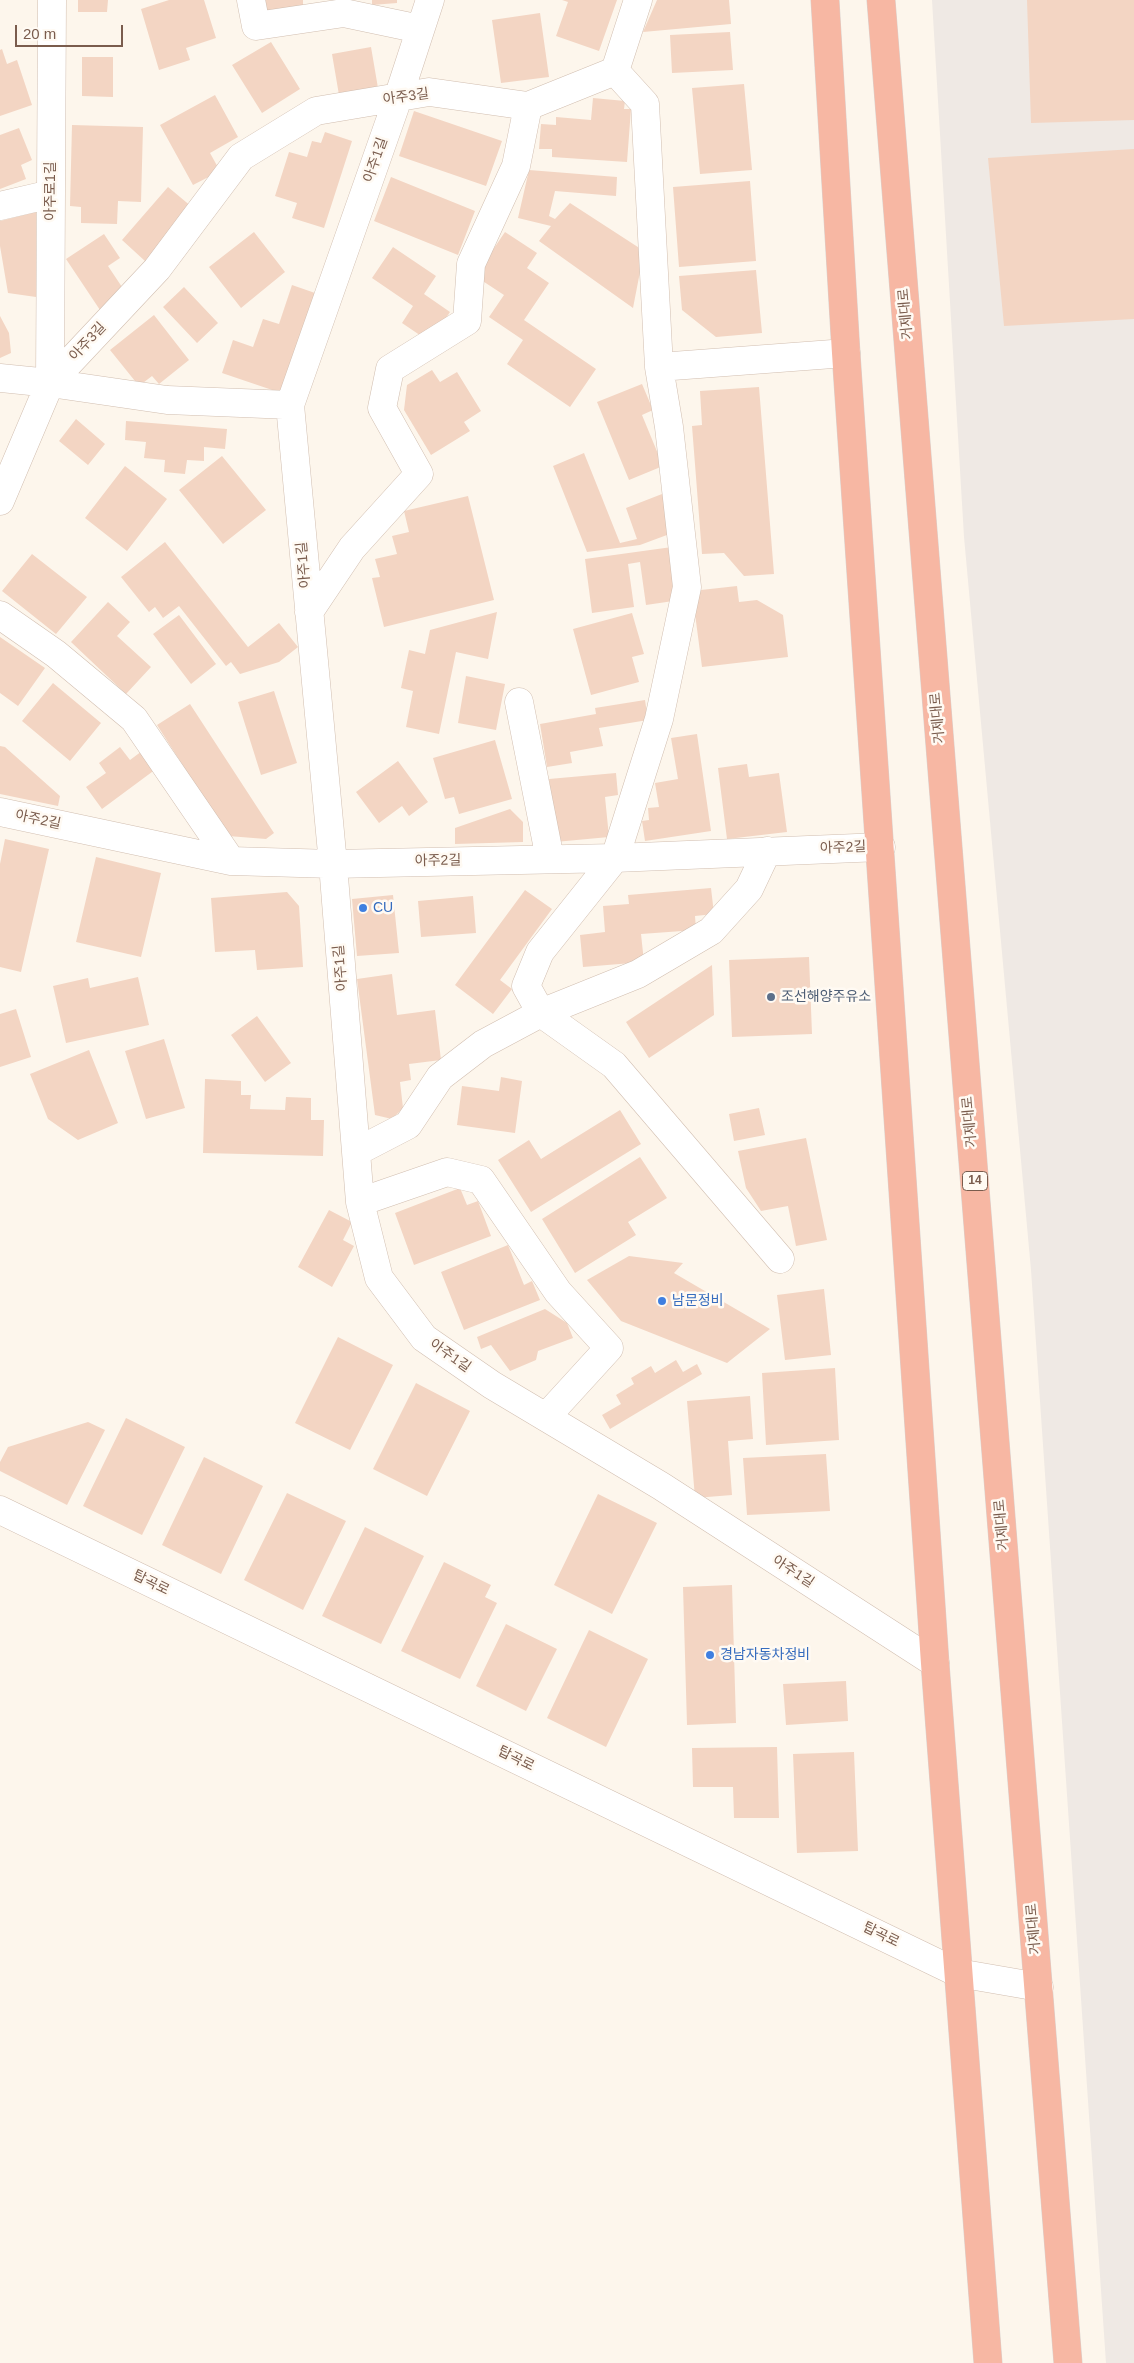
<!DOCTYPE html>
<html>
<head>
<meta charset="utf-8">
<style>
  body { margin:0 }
  #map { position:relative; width:1134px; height:2363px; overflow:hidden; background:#fdf6ec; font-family:Helvetica,sans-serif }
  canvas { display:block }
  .scale { position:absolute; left:15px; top:25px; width:108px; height:22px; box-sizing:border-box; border:2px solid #7a5c4d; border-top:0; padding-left:6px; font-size:15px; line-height:18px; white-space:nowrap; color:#7a5c4d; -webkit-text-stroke:4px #fffaf3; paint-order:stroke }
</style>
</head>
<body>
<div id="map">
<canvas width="1134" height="2363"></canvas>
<div class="scale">20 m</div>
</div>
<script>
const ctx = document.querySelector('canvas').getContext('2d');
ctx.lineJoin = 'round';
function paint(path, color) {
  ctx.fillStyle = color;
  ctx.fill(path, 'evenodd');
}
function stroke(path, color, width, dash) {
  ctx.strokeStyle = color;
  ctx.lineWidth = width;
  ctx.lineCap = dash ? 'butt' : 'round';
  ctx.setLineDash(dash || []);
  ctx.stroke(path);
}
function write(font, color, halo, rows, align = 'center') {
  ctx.font = font + ' Helvetica,"Noto Sans KR",sans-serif';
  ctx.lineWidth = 5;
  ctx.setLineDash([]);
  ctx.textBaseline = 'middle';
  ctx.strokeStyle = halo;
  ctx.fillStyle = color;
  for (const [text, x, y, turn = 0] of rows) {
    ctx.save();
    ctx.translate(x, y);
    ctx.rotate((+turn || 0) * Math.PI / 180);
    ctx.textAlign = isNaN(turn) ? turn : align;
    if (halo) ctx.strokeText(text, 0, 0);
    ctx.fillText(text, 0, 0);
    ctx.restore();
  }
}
paint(new Path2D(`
  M932,0H1134V2363H1106L1031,1270L964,537Z`), '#efe9e4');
paint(new Path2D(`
  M78,0H108L107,12H78Z
  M169,0H204L216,38L186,48L190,60L159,70L141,9Z
  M260,0H303V6L261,11Z
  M372,0H397V3L372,5Z
  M562,0H617L599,51L556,36L568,2Z
  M657,0H729L731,24L643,32Z
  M1027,0H1134V120L1031,123Z
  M540,13L549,77L501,83L492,20Z
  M730,32L733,70L672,73L670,35Z
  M271,42L300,89L262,113L232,65Z
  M371,47L378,88L339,95L332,54Z
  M2,49L7,64L17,60L32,105L0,116V50Z
  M82,57H113V97L82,96Z
  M744,84L752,170L700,174L692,88Z
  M215,95L238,137L210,153L220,171L193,185L160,125Z
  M593,98L625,101L624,109H631L627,162L552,157V149H539L541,124L556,125V117L591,120Z
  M414,111L502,141L486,186L399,156Z
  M72,125L143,127L141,202L118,201L117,224L81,223V207L70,206Z
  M19,128L32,160L21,165L26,179L0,189V135Z
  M325,132L352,141L324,228L292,218L297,203L275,196L289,152L307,157L312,141L321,143Z
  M1134,149V319L1004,326L988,158Z
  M529,170L617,177L616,196L555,191L549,216L555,219L570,203L644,251L633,308L539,241L551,226L518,218Z
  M391,177L475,211L458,255L374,221Z
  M750,181L756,261L679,267L673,187Z
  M168,187L192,207L145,261L122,240Z
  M36,212V297L8,293L0,246V221Z
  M254,232L285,272L241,308L209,267Z
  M505,232L537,253L527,268L549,283L524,320L596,369L570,407L507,364L523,340L489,317L504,295L475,276Z
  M104,234L120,258L108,266L126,293L100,310L66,259Z
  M393,247L436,276L424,294L450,312L430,342L402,323L413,306L372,278Z
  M756,270L762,333L716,337L682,310L679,276Z
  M292,285L315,293L281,393L222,373L233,340L253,347L263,319L279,324Z
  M184,287L218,323L197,343L163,307Z
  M154,315L189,360L159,384L152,376L139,386L110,350Z
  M0,316L9,333L11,353L0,358Z
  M432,370L440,382L457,372L481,411L464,422L470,431L431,455L404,410L407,385Z
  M642,384L653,410L642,415L663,466L629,480L597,402Z
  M759,387L774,574L744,576L724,553L702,554L692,426L702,425L700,391Z
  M76,419L105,444L88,465L59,441Z
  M126,421L227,429L225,449L204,447V461L187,460L185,474L164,472L165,460L144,458L146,442L125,440Z
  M584,453L620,543L637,539L626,508L662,494L675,532L640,545L587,552L553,466Z
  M222,456L266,510L223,544L179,490Z
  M125,466L167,499L127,551L85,518Z
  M468,496L494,600L384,627L372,578L380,577L375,559L397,554L392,536L409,532L404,511Z
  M165,542L248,647L279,623L298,647L279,662L240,674L231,662L226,666L179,606L163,618L155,607L149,612L121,577Z
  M672,547L680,600L646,605L640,562L628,564L634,607L592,613L585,559Z
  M32,554L87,597L56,634L2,591Z
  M737,586L739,602L757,600L783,615L788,657L702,667L692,591Z
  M108,602L130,622L117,636L151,667L126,694L71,642Z
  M497,612L488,659L456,652L439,734L406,727L413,691L401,688L409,650L425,654L430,630Z
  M632,613L644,654L632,657L639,682L591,695L573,629Z
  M179,615L216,664L191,684L153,634Z
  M0,637L45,668L18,706L0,693Z
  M466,676L505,684L496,730L458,723Z
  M53,683L101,723L70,761L22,721Z
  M274,691L297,763L261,775L238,702Z
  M645,700L648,720L599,728L603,746L570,752L572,763L547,767L540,724L596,714L595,708Z
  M190,704L274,833L266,839L228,836L157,725Z
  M697,734L711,831L645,841L642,821L649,820L648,808L659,807L655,783L678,779L671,738Z
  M495,740L512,799L459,814L454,797L445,799L433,758Z
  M0,746L5,747L60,796L58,806L0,794Z
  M120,747L130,760L142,751L156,769L102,809L86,787L106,773L99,763Z
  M398,761L428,802L409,816L402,806L379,823L356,792Z
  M747,764L749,777L779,773L787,832L727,839L718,768Z
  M616,773L618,795L605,797L609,837L555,842L549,779Z
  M510,809L523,822V842L455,844V828Z
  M5,839L49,849L21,972L0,967V864Z
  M96,857L161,873L141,957L76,942Z
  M711,888L714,914L695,916L696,930L641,934L644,962L583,967L580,935L605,932L603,906L629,904L628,895Z
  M525,890L552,909L500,980L512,989L493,1014L455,985Z
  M287,892L299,906L303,967L257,970L255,950L215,952L211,898Z
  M393,895L399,953L357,956L352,899Z
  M473,896L476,933L421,937L418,901Z
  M809,957L812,1034L732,1037L729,960Z
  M712,965L714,1015L649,1058L626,1022Z
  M392,974L397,1015L435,1010L441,1060L409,1064L411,1080L400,1082L403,1108L392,1119L375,1115L357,979Z
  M138,977L149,1025L66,1043L53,986L88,978L90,988Z
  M16,1009L31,1057L0,1067V1014Z
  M257,1016L291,1063L265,1082L231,1035Z
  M164,1039L185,1108L146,1119L125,1051Z
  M89,1050L118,1123L78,1140L48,1119L30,1074Z
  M501,1077L522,1081L515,1133L457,1125L462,1086L499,1091Z
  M205,1079L241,1081V1095H251L250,1109L285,1110L286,1097L311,1098V1120H324L323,1156L203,1153Z
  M759,1108L765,1135L734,1141L729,1114Z
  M620,1110L641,1144L531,1212L498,1160L529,1140L541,1159Z
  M806,1138L827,1240L796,1246L788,1206L761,1211L746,1188L738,1151Z
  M640,1157L667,1198L628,1222L636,1235L575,1273L542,1219Z
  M460,1188L467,1205L478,1201L491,1236L414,1265L395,1213Z
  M329,1210L352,1222L343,1240L354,1246L332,1287L298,1267Z
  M508,1245L524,1285L532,1281L540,1300L464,1330L441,1272Z
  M629,1256L683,1263L674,1273L770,1329L727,1363L621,1321L587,1280Z
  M824,1289L831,1355L785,1360L777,1295Z
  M545,1309L567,1323L573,1338L538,1351L536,1360L510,1371L491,1345L481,1349L477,1337Z
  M338,1337L393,1365L350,1450L295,1423Z
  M676,1360L683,1372L697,1364L702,1374L610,1429L602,1415L621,1404L616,1395L634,1384L631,1378L651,1366L655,1373Z
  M835,1368L839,1440L766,1445L762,1373Z
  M416,1383L470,1411L427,1496L373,1469Z
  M750,1396L753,1439L728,1441L732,1495L695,1498L687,1401Z
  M126,1418L185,1447L142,1535L83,1506Z
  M88,1422L105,1430L67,1505L0,1471V1462L8,1447Z
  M826,1454L830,1511L747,1515L743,1458Z
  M204,1457L263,1486L221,1574L162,1545Z
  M287,1493L346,1521L303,1610L244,1580Z
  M598,1494L657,1523L612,1614L554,1585Z
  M365,1527L424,1556L381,1644L322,1616Z
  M444,1562L491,1585L485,1597L497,1603L460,1679L401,1651Z
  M732,1585L736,1723L687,1725L683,1587Z
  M506,1624L557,1649L526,1711L476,1686Z
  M589,1630L648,1659L606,1747L547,1718Z
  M846,1681L848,1721L786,1725L783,1684Z
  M777,1747L779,1818H734L733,1787H693L692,1748Z
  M854,1752L858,1851L797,1853L793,1754Z`), '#f3d5c3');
const minor = new Path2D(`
  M251,0L256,26L344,13L420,29
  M430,0L398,98L290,405L333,864L360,1202L379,1278L424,1338L492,1385L661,1486L935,1663
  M615,71L638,0
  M0,206L51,194
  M659,367L846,353
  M0,378L50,383L157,269L241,157L316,111L429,92L528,106L615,71L645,104L659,367L669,427L687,587L659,719L615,858L540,952L526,986L541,1013L614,1065L780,1259
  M50,383L167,400L290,405
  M0,501L50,383L52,0
  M309,612L352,548L419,474L382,408L390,369L467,321L471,264L516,166L528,106
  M0,615L56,654L134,719L231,861
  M519,702L550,859
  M0,812L231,861L333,864L615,858L881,847
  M356,1152L408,1125L440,1077L483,1044L541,1013L638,974L711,931L749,889L767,851
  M360,1202L447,1172L481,1180L558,1292L609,1348L546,1417
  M0,1510L958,1973L1039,1987`);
const highway = new Path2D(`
  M825,0L846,353L935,1663L988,2363
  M881,0L1068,2363`);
stroke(minor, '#d1beb0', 29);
stroke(highway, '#dad1cd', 29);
stroke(minor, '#fff', 28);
stroke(highway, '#f7b7a3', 28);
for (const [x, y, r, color] of [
  [363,908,5,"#3f7fe0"],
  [771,997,5,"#5c6f8a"],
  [662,1301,5,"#3f7fe0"],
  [710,1655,5,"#3f7fe0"]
]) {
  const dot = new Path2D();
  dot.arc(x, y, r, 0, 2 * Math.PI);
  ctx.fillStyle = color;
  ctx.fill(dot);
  stroke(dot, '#fffaf3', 2);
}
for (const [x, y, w] of [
  [975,1181,25]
]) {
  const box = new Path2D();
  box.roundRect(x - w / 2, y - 9.5, w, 19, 4);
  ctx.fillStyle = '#fffaf3';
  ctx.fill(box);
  stroke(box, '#7a5c4d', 1);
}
write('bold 12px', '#7a5c4d', null, [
  ["14",975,1181]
]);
write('14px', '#7a5c4d', '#fffaf3', [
  ["아주3길",406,97,-8],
  ["아주1길",376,160,-71],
  ["아주로1길",51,191,-90],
  ["거제대로",906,314,-95],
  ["아주3길",88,342,-47],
  ["아주1길",304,565,-95],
  ["거제대로",938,718,-95],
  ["아주2길",38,820,12],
  ["아주2길",843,848,-2],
  ["아주2길",438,861,-1],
  ["아주1길",341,968,-95],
  ["거제대로",970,1122,-95],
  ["아주1길",450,1356,35],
  ["거제대로",1002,1525,-95],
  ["아주1길",793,1572,33],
  ["탑곡로",151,1583,26],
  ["탑곡로",516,1759,26],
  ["거제대로",1034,1929,-95],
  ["탑곡로",881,1935,26]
]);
write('14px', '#366cbe', '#fffaf3', [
  ["CU",373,908],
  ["남문정비",672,1301],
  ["경남자동차정비",720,1655]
], 'left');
write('14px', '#4e5e75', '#fffaf3', [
  ["조선해양주유소",781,997]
], 'left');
</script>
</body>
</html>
